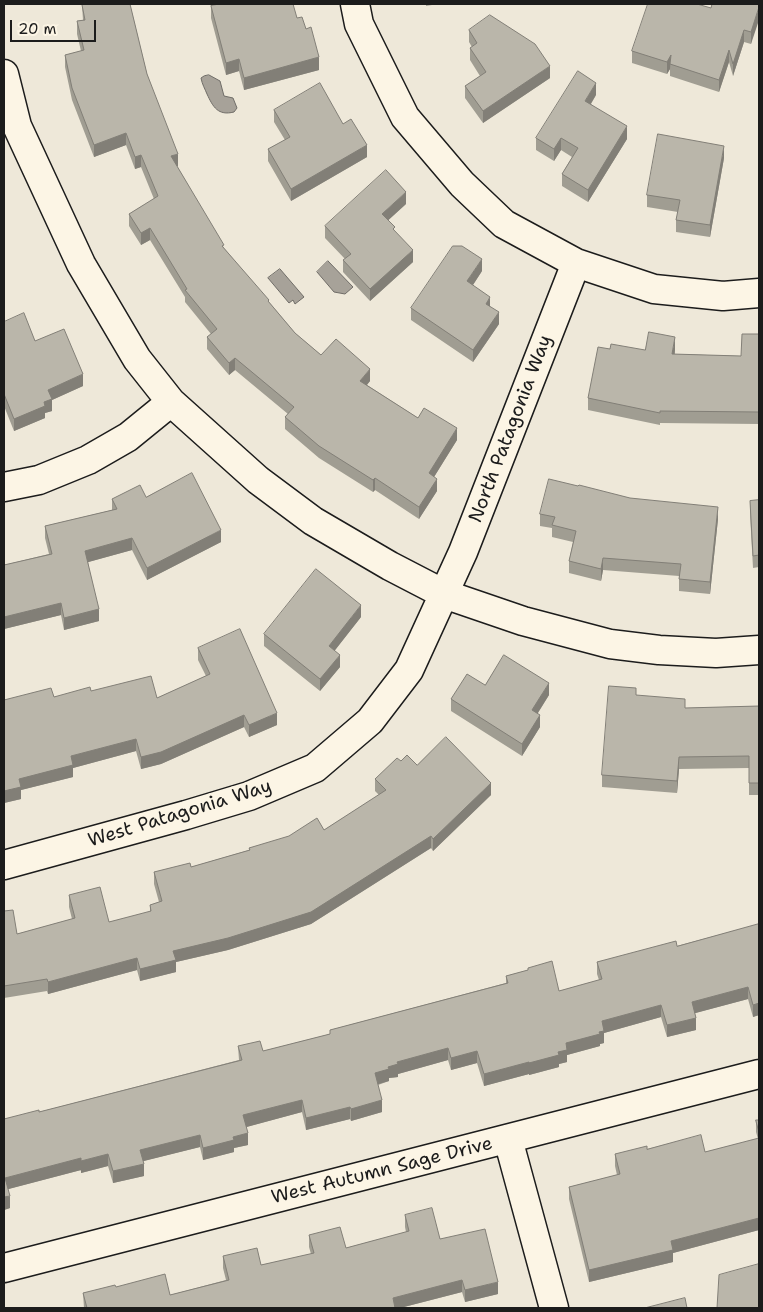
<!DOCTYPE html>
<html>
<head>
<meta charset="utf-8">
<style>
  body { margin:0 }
  #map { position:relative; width:763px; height:1312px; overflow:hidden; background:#eee8d9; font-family:"Shantell Sans",sans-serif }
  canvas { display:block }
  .frame { position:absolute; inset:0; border:5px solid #1c1c1c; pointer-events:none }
  .scale { position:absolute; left:10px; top:20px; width:86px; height:22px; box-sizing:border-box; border:2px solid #1c1c1c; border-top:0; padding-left:6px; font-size:15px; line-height:18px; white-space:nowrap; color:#1c1c1c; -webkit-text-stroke:4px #fcf5e5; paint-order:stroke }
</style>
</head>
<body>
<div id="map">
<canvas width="763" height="1312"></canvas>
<div class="frame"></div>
<div class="scale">20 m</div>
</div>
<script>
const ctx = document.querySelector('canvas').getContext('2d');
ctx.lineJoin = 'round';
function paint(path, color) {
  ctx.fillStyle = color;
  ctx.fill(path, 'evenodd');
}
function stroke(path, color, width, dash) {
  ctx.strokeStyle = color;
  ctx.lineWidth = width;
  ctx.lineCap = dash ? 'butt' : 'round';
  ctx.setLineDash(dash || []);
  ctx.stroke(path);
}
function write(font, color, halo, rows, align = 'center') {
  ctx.font = font + ' "Shantell Sans",sans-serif';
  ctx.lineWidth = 5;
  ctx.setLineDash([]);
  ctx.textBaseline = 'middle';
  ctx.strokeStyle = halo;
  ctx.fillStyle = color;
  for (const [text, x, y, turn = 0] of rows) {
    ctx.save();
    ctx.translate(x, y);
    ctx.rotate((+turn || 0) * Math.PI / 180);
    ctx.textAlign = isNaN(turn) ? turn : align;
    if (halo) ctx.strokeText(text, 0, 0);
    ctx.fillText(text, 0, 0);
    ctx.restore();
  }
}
const water = new Path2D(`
  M209,75L220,81L224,96L233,98L237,108L234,112C218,116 213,107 207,94C205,89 202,84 201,78L204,76Z
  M328,261L353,287L345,294L334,292L317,272Z
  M280,269L304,297L295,304L293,300L289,303L268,278Z`);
paint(water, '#a7a299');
stroke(water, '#6f6c67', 1);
const minor = new Path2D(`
  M355,4L359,24L405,117L462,184L504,224L576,263L654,289L723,296L759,293
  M4,74L17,126L81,264L137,359L171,402L258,480L313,521L390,566L444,594L523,621L610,644L659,650L716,653L759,650
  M4,487L39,480L88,460L128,437L171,402
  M4,865L186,815L249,796L315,768L370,721L409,670L463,552L576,263
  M508,1139L554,1308
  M4,1268L759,1074`);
stroke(minor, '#1c1c1c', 31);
stroke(minor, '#fcf5e5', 28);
paint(new Path2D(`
  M86,4H130L147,74L178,166H177L224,248L269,302L295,333L321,355L370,381L367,385L418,418L457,440L434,477L437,491L419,519L375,490L373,492L319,458L285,429V417L288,414L235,370L229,375L207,349V337L211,334L185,302V297L150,240L141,245L129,226V214L154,199L141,167L135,169L126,145L94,157L72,100L65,67V55L81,51L77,34V21L83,20L82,5Z
  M426,4H438L426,6Z
  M759,4L751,44L744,42L733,76L729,62L719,92L670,76V69L667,74L632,63V51L711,8Z
  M211,6L297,18L306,29L319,70L244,90L239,71L226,75L211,18Z
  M469,30L550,78L483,123L465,98V86L480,76L470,60V48L472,47L469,42Z
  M596,95L591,104L627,139L588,202L562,186V174L572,157L561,150L554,161L536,150V138Z
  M274,110L343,124L367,157L291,201L268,161V149L285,140L274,122Z
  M724,158L710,237L676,232V220L678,212L647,207V195Z
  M759,165V182L758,178V166Z
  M406,204L388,220L413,262L370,301L343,272V260L345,259L325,238V226Z
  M482,271L473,285L490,306L499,324L473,362L411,320V308Z
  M4,322L35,341L83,386L52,400V411L45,413V418L14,431L4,406Z
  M759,334V424L660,423V425L588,410V398L610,349L645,350H675V354L741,356Z
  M578,486L718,519L710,594L679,591V576L603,570L601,581L569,573V561L573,542L552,537V528L540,526V514Z
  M146,497L221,542L147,580L132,550L88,562L99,621L64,630L61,615L4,629V565L49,554L45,538V526L112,510V499Z
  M759,500V567L753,568L750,513V501Z
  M361,617L334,651L340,667L320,691L264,646V634Z
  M198,648L277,725L249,737L244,727L161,764L141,769L136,751L73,768V777L21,790V799L4,803V700L54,697L91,691L157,698L206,676L198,660Z
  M485,685L549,695L538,713L540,727L522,756L451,711V699Z
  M636,695L685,708L759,706V795H749V768L679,769L677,793L602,787V775Z
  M401,761L417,765L491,795L433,851L431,848L311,924L228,950L176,962V972L140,981L137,970L48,994L47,991L4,998V911L17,934L72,919L69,907V895L109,922L150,912V905L159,902L154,884V872L191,867L249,850V848L324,830L379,795L375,791V779Z
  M759,924V1015L753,1017L748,999L695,1013L696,1030L667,1037L661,1017L604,1033V1043L600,1044V1046L567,1055V1062L559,1064V1067L529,1075V1074L484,1086L477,1063L451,1070L448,1060L398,1074V1077L389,1078V1081L378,1085L382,1112L351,1121L350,1119L306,1130L302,1112L246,1127L248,1145L234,1148V1152L203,1160L200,1147L143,1161L144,1176L113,1183L108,1166L81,1173V1170L8,1189L10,1208L4,1210V1119L39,1112L239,1060L238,1046L263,1051L330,1034V1030L506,983V976L528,970V968L559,991L599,980L597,974V962L677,946Z
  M756,1120H759V1230L673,1253V1262L589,1282L569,1199V1187L617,1175L615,1166V1154L647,1149L705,1152L758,1139L756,1132Z
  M405,1215L440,1239L498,1294L465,1302L462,1292L400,1308H84L83,1293L116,1287L170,1295L226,1280L223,1268V1256L261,1265L311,1254L309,1247V1235L346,1248L406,1232L405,1227Z`), '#a09d92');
paint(new Path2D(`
  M759,7V20L751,44V32Z
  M744,30V42L733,76V64Z
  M729,50V62L719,92V80Z
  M671,55L670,69L667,74V62Z
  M319,57V70L244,90V78Z
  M239,59V71L226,75V63Z
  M550,66V78L483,123V111Z
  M596,83V95L585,113V101Z
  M627,126V139L588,202V190Z
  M126,133V145L94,157V145Z
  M561,138V150L554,161V149Z
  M367,145V157L291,201V189Z
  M724,146V158L710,237V225Z
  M178,154V166L171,168V156Z
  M141,155V167L135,169V157Z
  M406,192V204L382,226V214Z
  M150,228V240L141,245V233Z
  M413,250V262L370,301V289Z
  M482,259V271L467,294V281Z
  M490,297V310L486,304Z
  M499,312V324L473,362V350Z
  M675,337V350L672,366V354Z
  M235,358V370L229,375V363Z
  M370,369V381L360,393V381Z
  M83,374V386L52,400V411L45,413V418L14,431V419L44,402L48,390Z
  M457,428V440L429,485V473Z
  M375,478V490L373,492V480Z
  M437,479V491L419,519V507Z
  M718,507V519L710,594V582Z
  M221,530V542L147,580V568Z
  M132,538V550L85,563V551Z
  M603,558V570L601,581V569Z
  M61,603V615L4,629V617Z
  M361,605V617L329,658V646Z
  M99,609V621L64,630V618Z
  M340,655V667L320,691V679Z
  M549,683V695L532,722V710Z
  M277,713V725L249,737V725Z
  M244,715V727L161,764L141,769V757Z
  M540,715V727L522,756V744Z
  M136,739V751L73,768V777L21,790V799L4,803V791L19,779L71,756Z
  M679,757V769L677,793V781Z
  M491,783V795L433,851V839Z
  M431,836V848L311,924L228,950L176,962V972L140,981V969L173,951Z
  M137,958V970L48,994V982Z
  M748,987V999L692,1014V1002Z
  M759,1003V1015L753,1017V1005Z
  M661,1005V1017L604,1033V1043L600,1044V1046L567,1055V1062L559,1064V1067L529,1075V1063L566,1043L602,1021Z
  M696,1018V1030L667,1037V1025Z
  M448,1048V1060L398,1074V1077L389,1078V1081L375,1085V1073L397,1062Z
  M477,1051V1063L451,1070V1058Z
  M529,1062V1074L484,1086V1074Z
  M302,1100V1112L243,1128V1115Z
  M382,1100V1112L351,1121V1109Z
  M350,1107V1119L306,1130V1118Z
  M248,1133V1145L234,1148V1152L203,1160V1148L233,1137Z
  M200,1135V1147L140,1162V1150Z
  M108,1154V1166L81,1173V1161Z
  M81,1158V1170L5,1190V1178Z
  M144,1164V1176L113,1183V1171Z
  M10,1196V1208L4,1210V1197Z
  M759,1218V1230L673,1253V1262L589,1282V1270L671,1241Z
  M462,1280V1292L400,1308H393V1298Z
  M498,1282V1294L465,1302V1290Z`), '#827f77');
const building = new Path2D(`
  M87,4H130L147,74L178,154L171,156L224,245L222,246L269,300L268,301L295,333L321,355L336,339L370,369L360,381L418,418L424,408L457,428L429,473L437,479L419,507L375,478L373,480L319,446L285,417L294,407L235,358L229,363L207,337L217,329L185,290L187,289L150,228L141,233L129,214L158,196L141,155L135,157L126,133L94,145L72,88L65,55L84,50L77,21L85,20L82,5Z
  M219,4H293L297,18L302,17L306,29L311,27L319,57L244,78L239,59L226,63L211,6Z
  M648,4H697L711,8L712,4H759V7L751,32L744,30L733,64L729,50L719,80L670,64L671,55L667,62L632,51Z
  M490,15L535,44L550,66L483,111L465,86L486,72L470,48L477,43L469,30Z
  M578,71L596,83L585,101L627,126L588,190L562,174L578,148L561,138L554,149L536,138Z
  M320,83L343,124L351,119L367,145L291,189L268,149L290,137L274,110Z
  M658,134L724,146L710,225L676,220L680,200L647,195Z
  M386,170L406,192L382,214L395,227L393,229L413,250L370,289L343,260L351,254L325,226Z
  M453,246H462L482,259L467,281L490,297L486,304L499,312L473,350L411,308Z
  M24,313L35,341L64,329L83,374L48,390L52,399L44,402L45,406L14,419L4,394V322Z
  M649,332L675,337L672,354L741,356L742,334H759V412L660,411V413L588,398L598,347L610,349L611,344L645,350Z
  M192,473L221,530L147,568L132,538L85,551L99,609L64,618L61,603L4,617V565L52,554L45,526L117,509L112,499L140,485L146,497Z
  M549,479L578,486L579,485L630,498L718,507L710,582L679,579L681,564L603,558L601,569L569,561L576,531L552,525L555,517L540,514Z
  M759,500V555L753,556L750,501Z
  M316,569L361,605L329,646L340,655L320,679L264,634Z
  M240,629L277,713L249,725L244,715L161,752L141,757L136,739L71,756L73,765L19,779L21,787L4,791V700L51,688L54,697L90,687L91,691L151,676L157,698L210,674L198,648Z
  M504,655L549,683L532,710L540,715L522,744L451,699L467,674L485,685Z
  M609,686L636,688V695L685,699V708L759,706V783H749V756L679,757L677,781L602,775Z
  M446,737L491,783L433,839L431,836L311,912L228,938L173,951L176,960L140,969L137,958L48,982L47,979L4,986V911L13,910L17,934L75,918L69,895L100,887L109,922L151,911L150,905L162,901L154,872L190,863L191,867L250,850L249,848L289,836L317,818L324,830L386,790L375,779L397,758L401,761L407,755L417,765Z
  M759,924V1003L753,1005L748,987L692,1002L696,1018L667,1025L661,1005L602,1021L604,1031L599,1032L600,1034L566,1043L567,1050L558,1052L559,1055L529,1063V1062L484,1074L477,1051L451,1058L448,1048L397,1062L398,1064L388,1067L389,1069L375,1073L382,1100L351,1109L350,1107L306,1118L302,1100L243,1115L248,1133L233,1137L234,1140L203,1148L200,1135L140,1150L144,1164L113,1171L108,1154L81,1161V1158L5,1178L10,1196L4,1197V1119L39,1110V1112L242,1060L238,1046L260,1041L263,1051L330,1034V1030L508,983L506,976L528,970V968L552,961L559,991L602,979L597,962L676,941L677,946Z
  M756,1120H759V1132Z
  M701,1135L705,1152L759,1138V1218L671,1241L673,1250L589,1270L569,1187L620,1174L615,1154L647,1146V1149Z
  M432,1208L440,1239L485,1229L498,1282L465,1290L462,1280L393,1298L395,1308H87L83,1293L115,1285L116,1287L165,1274L170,1295L229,1280L223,1256L257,1248L261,1265L314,1253L309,1235L340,1227L346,1248L409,1231L405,1215Z
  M759,1264V1308H717L719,1275Z
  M685,1298L687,1308H645Z`);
paint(building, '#bab6aa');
stroke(building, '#827f77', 1);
write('19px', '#1c1c1c', '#fcf5e5', [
  ["North Patagonia Way",511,429,-69],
  ["West Patagonia Way",180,814,-17],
  ["West Autumn Sage Drive",382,1171,-14]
]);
</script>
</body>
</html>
